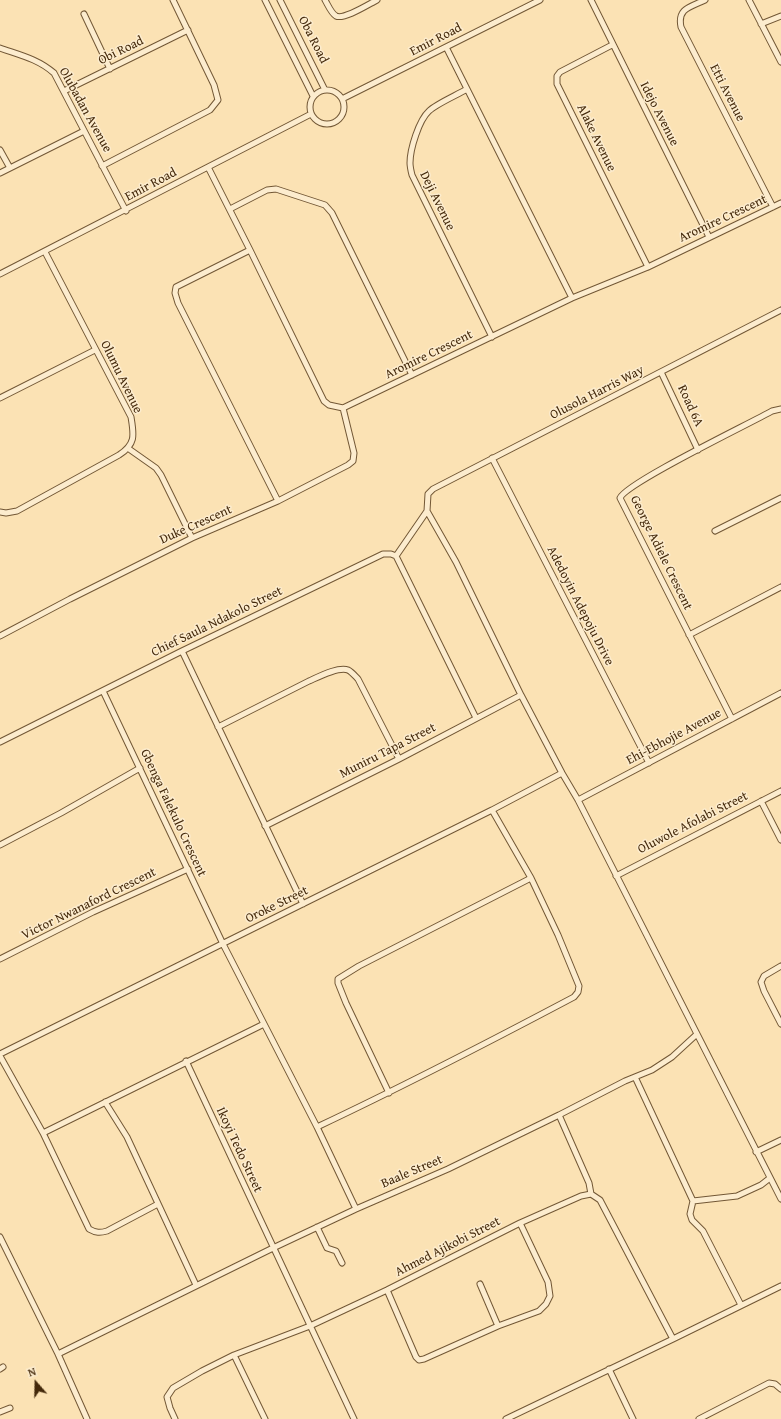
<!DOCTYPE html>
<html>
<head>
<meta charset="utf-8">
<style>
  body { margin:0 }
  #map { position:relative; width:781px; height:1419px; overflow:hidden; background:#fbe2b4; font-family:"Gentium Book Plus",serif }
  canvas { display:block }
  .north { position:absolute; left:16px; top:1363px; width:40px; height:40px; -webkit-text-stroke:3px #fcecce; paint-order:stroke; rotate:340deg; font-size:11px; font-weight:700; line-height:16px; text-align:center; color:#44290b }
  .north::after { content:''; display:block; margin:auto; width:14px; height:18px; background:#44290b; clip-path:polygon(50% 0,100% 100%,50% 72%,0 100%) }
</style>
</head>
<body>
<div id="map">
<canvas width="781" height="1419"></canvas>
<div class="north">N</div>
</div>
<script>
const ctx = document.querySelector('canvas').getContext('2d');
ctx.lineJoin = 'round';
function stroke(path, color, width, dash) {
  ctx.strokeStyle = color;
  ctx.lineWidth = width;
  ctx.lineCap = dash ? 'butt' : 'round';
  ctx.setLineDash(dash || []);
  ctx.stroke(path);
}
function write(font, color, halo, rows, align = 'center') {
  ctx.font = font + ' "Gentium Book Plus",serif';
  ctx.lineWidth = 3;
  ctx.setLineDash([]);
  ctx.textBaseline = 'middle';
  ctx.strokeStyle = halo;
  ctx.fillStyle = color;
  for (const [text, x, y, turn = 0] of rows) {
    ctx.save();
    ctx.translate(x, y);
    ctx.rotate((+turn || 0) * Math.PI / 180);
    ctx.textAlign = isNaN(turn) ? turn : align;
    if (halo) ctx.strokeText(text, 0, 0);
    ctx.fillText(text, 0, 0);
    ctx.restore();
  }
}
const street = new Path2D(`
  M265,0L313,96
  M280,0L325,90
  M325,0C328,5 331,13 336,16C344,20 369,4 377,0
  M591,0L709,237
  M705,0C691,7 677,8 681,27L773,207
  M749,0L781,62
  M84,14L110,69
  M761,24L781,16
  M612,45L560,72L557,76V84L648,267
  M446,47L572,298
  M0,48C20,55 38,59 54,73L126,211
  M467,89C457,95 436,104 429,111C419,120 410,149 410,163C410,167 411,171 412,175L492,337
  M310 107a17 17 0 1 1 34 0a17 17 0 1 1-34 0Z
  M64,91L188,30
  M342,99L540,0
  M0,150L10,168
  M102,166L210,110L218,100L214,85L173,0
  M208,167L250,250L324,401L329,405L343,408L572,298L648,267L781,203
  M0,173L84,131
  M230,209L267,190L276,189L325,205L332,213L412,375
  M250,250L176,287L175,293L178,303L278,501
  M0,274L311,114
  M781,310L433,489L428,494L427,511L456,562L521,695L562,773L578,800L781,1199
  M661,372L698,450
  M0,398L95,350
  M129,449L156,468L161,475L192,538
  M492,458L649,763
  M0,512L6,513L17,511L119,455C136,444 134,435 131,417L45,252
  M715,531L781,498
  M396,556L476,718
  M689,635L781,587
  M0,636L70,599L192,538L278,501L348,465L353,461L354,453L343,408
  M182,651L303,904
  M103,691L223,944L317,1127L356,1209
  M732,719L620,498C626,483 749,424 772,411L781,409
  M218,727L309,681C318,677 339,666 348,670C352,672 355,676 358,679L399,759
  M0,742L182,651L383,554H391L396,556L427,511
  M578,800L781,693
  M761,801L781,840
  M265,826L399,759L521,695
  M0,845L61,813L140,768
  M616,876L781,791
  M0,959L93,912L188,869
  M781,966L764,976L761,982L764,991L781,1024
  M0,1054L492,810L562,773
  M0,1056L43,1133L264,1024
  M186,1061L354,1419
  M635,1077L693,1201L737,1196L761,1185L770,1178
  M389,1093L346,1003L338,983V979L359,966L531,878L492,810
  M105,1102L127,1137L196,1285
  M559,1115L589,1183L591,1194
  M317,1127C404,1086 489,1042 574,997L578,992L579,986L558,935L531,878
  M43,1133L89,1229C96,1233 100,1233 107,1231L158,1204
  M756,1152L781,1140
  M693,1201L690,1214L692,1220L703,1231L741,1305
  M317,1227L327,1248L336,1251L342,1263
  M0,1237L58,1354L87,1419
  M480,1284L498,1326
  M387,1290L416,1357L419,1360L424,1359L498,1326L539,1311L546,1304L550,1296L548,1282L520,1223
  M58,1354L273,1248L356,1209L448,1169L559,1115L625,1081L652,1070L672,1057L697,1034
  M234,1355L265,1419
  M0,1369L3,1367
  M609,1369L633,1419
  M0,1412L10,1408
  M175,1419L170,1408L167,1397L173,1388L202,1371L234,1355L310,1326L387,1290L520,1223L581,1196L591,1194L600,1200L673,1339
  M506,1419L673,1339L781,1286
  M699,1419L769,1383L775,1384L781,1389`);
stroke(street, '#725735', 7);
stroke(street, '#fcecce', 5);
write('13px', '#44290b', '#fcecce', [
  ["Oba Road",313,40,63],
  ["Emir Road",436,40,-27],
  ["Obi Road",121,51,-26],
  ["Etti Avenue",727,93,63],
  ["Olubadan Avenue",85,110,61],
  ["Idejo Avenue",659,114,63],
  ["Alake Avenue",596,138,64],
  ["Emir Road",151,185,-28],
  ["Deji Avenue",437,201,64],
  ["Aromire Crescent",723,219,-25],
  ["Aromire Crescent",429,355,-26],
  ["Olumu Avenue",121,377,64],
  ["Olusola Harris Way",597,393,-27],
  ["Road 6A",690,406,65],
  ["Duke Crescent",196,525,-24],
  ["George Adiele Crescent",661,553,64],
  ["Adedoyin Adepoju Drive",580,606,63],
  ["Chief Saula Ndakolo Street",217,622,-26],
  ["Ehi-Ebhojie Avenue",674,737,-28],
  ["Muniru Tapa Street",388,751,-27],
  ["Gbenga Falekulo Crescent",173,813,65],
  ["Oluwole Afolabi Street",693,823,-27],
  ["Victor Nwanaford Crescent",89,904,-26],
  ["Oroke Street",277,905,-26],
  ["Ikoyi Tedo Street",239,1150,65],
  ["Baale Street",412,1172,-23],
  ["Ahmed Ajikobi Street",448,1247,-27]
]);
</script>
</body>
</html>
